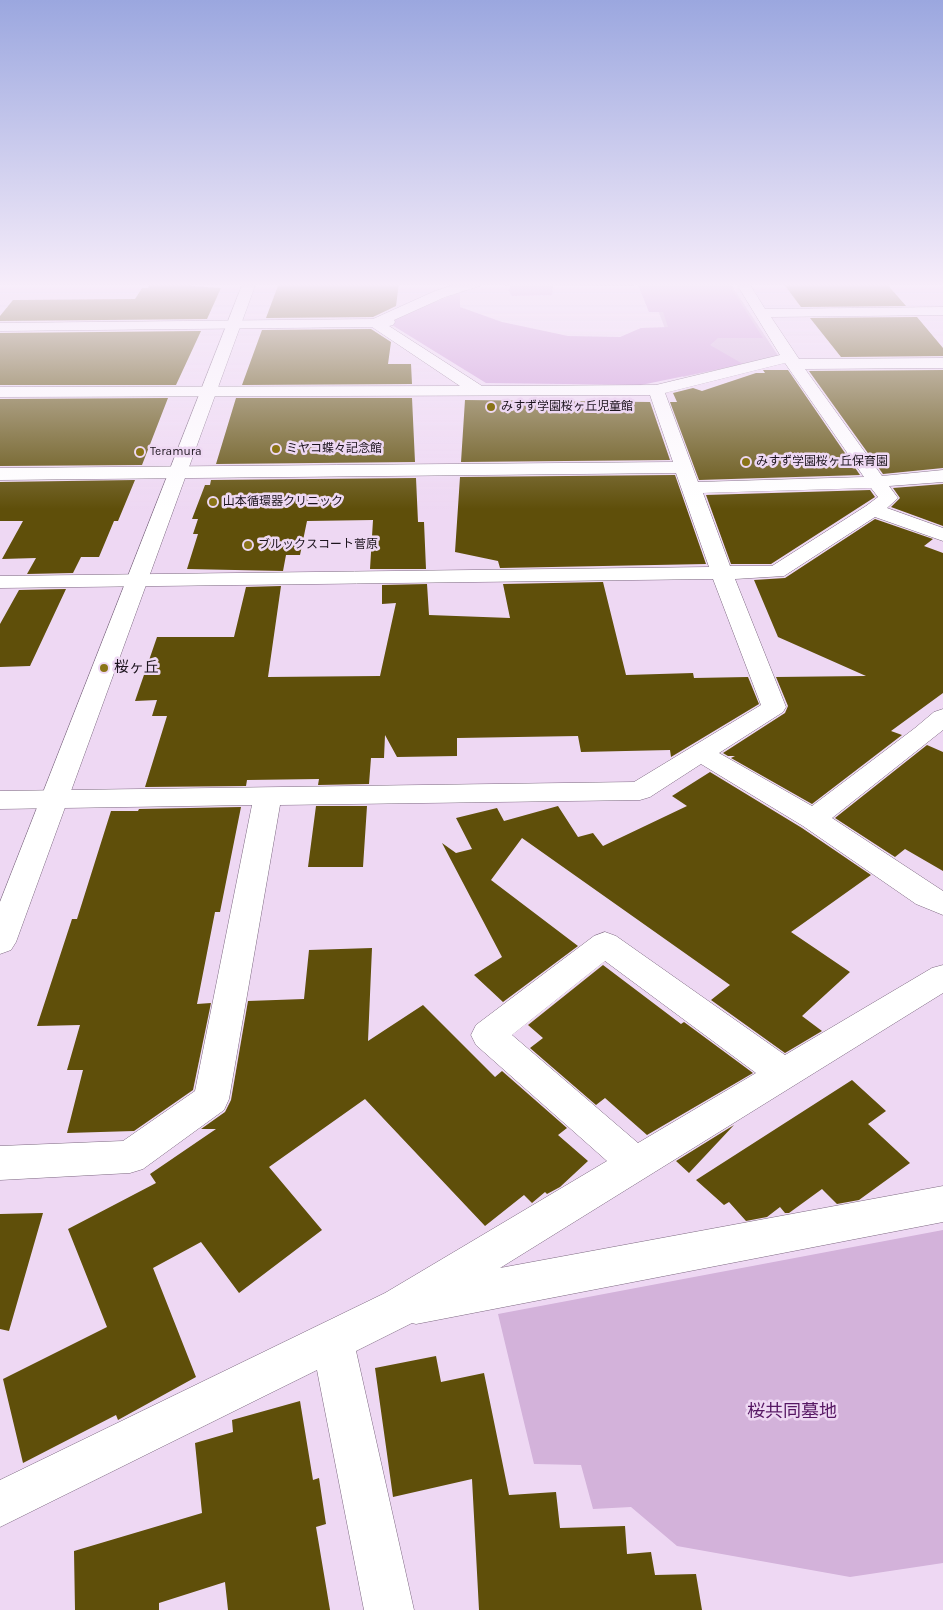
<!DOCTYPE html>
<html>
<head>
<meta charset="utf-8">
<style>
  body { margin:0 }
  canvas { display:block; background:#eed8f3 }
</style>
</head>
<body>
<canvas width="943" height="1610"></canvas>
<script>
const ctx = document.querySelector('canvas').getContext('2d');
ctx.lineJoin = 'round';
function paint(path, color) {
  ctx.fillStyle = color;
  ctx.fill(path, 'evenodd');
}
function stroke(path, color, width, dash) {
  ctx.strokeStyle = color;
  ctx.lineWidth = width;
  ctx.lineCap = dash ? 'butt' : 'round';
  ctx.setLineDash(dash || []);
  ctx.stroke(path);
}
function write(font, color, halo, rows, align = 'center') {
  ctx.font = font + ' Karla,"Noto Sans JP",sans-serif';
  ctx.lineWidth = 5;
  ctx.setLineDash([]);
  ctx.textBaseline = 'middle';
  ctx.strokeStyle = halo;
  ctx.fillStyle = color;
  for (const [text, x, y, turn = 0] of rows) {
    ctx.save();
    ctx.translate(x, y);
    ctx.rotate((+turn || 0) * Math.PI / 180);
    ctx.textAlign = isNaN(turn) ? turn : align;
    if (halo) ctx.strokeText(text, 0, 0);
    ctx.fillText(text, 0, 0);
    ctx.restore();
  }
}
paint(new Path2D(`
  M648,283H730L779,357L683,377Z
  M943,1230V1563L850,1577L677,1546L631,1507L593,1509L581,1465L534,1464L498,1314Z`), '#d3b2da');
paint(new Path2D(`
  M491,283H728L763,338H718L710,345L743,364L641,385L486,383L392,325L394,318L460,292V307L502,322L568,336L620,337L641,328L668,327L663,312H649L638,285L553,286L552,295L512,296L508,290L511,286Z`), '#cd99d8');
paint(new Path2D(`
  M151,283H191L190,286L221,288L207,319L0,321V316L13,300L135,299L142,288H148Z
  M279,283H399L396,306L373,317L266,318Z
  M783,283H886L906,306L801,307Z
  M917,317L943,348V356L841,357L810,318Z
  M371,329L391,342L388,364H411L412,384L242,385L262,330Z
  M201,331L176,385H0V333Z
  M763,370H788L860,475L699,480L670,402H677L673,393L693,388L702,391L756,373H765Z
  M943,370V468L883,474L809,371Z
  M168,398L142,465L0,466V399Z
  M236,398H412L415,462L216,464Z
  M465,400L650,402L670,460L461,462Z
  M675,475L706,564L500,568L498,561L455,552L460,477Z
  M416,478L418,522H424L426,569H370L373,520L307,521L300,555H286L283,571L187,569L198,534H193L198,519H192L205,485H210L211,480Z
  M135,480L118,521H114L99,557H81L73,573L27,574L36,558L2,559L23,521H0V482Z
  M943,484V526L891,507L900,498L893,488Z
  M870,490L875,497L771,564H731L706,495Z
  M875,519L933,539L924,546L943,553V693L891,731L902,735L812,804L731,758L735,756H728L723,753L785,713L788,706L776,677L866,676L778,637L754,580L785,578Z
  M603,582L626,675L693,673L694,678L748,677L759,704L671,757L670,750L581,752L578,736L457,738V756L397,757L385,735L384,758H371L369,784L318,785L319,779L247,780L246,786L145,787L167,716H152L157,700L135,701L157,637H234L246,587L281,586L268,677L380,676L396,603L382,604V585L427,584L429,615L510,618L503,584Z
  M66,589L30,666L0,667V624L19,590Z
  M927,745L943,752V871L905,849L895,857L835,818Z
  M710,772L802,828L871,875L791,932L850,972L802,1016L822,1031L785,1053L711,1000L730,985L522,838L491,880L578,946L503,1002L474,975L502,957L442,843L456,853L472,849L456,818L497,808L504,821L558,806L578,837L593,833L603,846L687,806L672,796Z
  M316,806H367L363,867H308Z
  M241,807L220,912H215L197,1004L211,1003L193,1090L134,1131L67,1133L83,1070H67L80,1025L37,1026L72,919H77L111,811H138L139,809Z
  M372,948L368,1041L423,1005L495,1077L502,1071L567,1128L558,1135L588,1161L560,1187L547,1194L545,1192L532,1203L524,1195L485,1226L365,1099L269,1167L322,1230L239,1293L201,1242L153,1268L196,1377L118,1420L116,1415L23,1463L3,1379L107,1327L68,1229L156,1183L150,1174L216,1129H201L225,1112L231,1100L248,1001L304,999L309,950Z
  M603,965L681,1024L684,1022L753,1073L647,1135L605,1098L596,1105L530,1048L543,1038L528,1025Z
  M852,1080L886,1111L868,1124L910,1163L859,1200L837,1204L822,1189L789,1213H785L780,1207L767,1217L746,1221L729,1202L724,1205L696,1180Z
  M734,1125L689,1173L676,1161Z
  M43,1213L9,1331L0,1329V1214Z
  M436,1356L441,1382L484,1373L509,1495L556,1492L560,1528L625,1526L627,1554L651,1552L655,1575L696,1574L702,1610H479L472,1479L393,1497L375,1368Z
  M300,1401L313,1480L319,1478L326,1524L316,1527L330,1610H228L225,1582L159,1603V1610H75L74,1551L202,1513L195,1443L233,1432L232,1420Z`), '#5f4f0a');
const minor = new Path2D(`
  M460,283H481L480,286L445,297L394,320L395,322L393,325L389,326L482,386L656,385L780,355L736,283H749L765,309L943,307V315L771,317L799,359L943,358V368L805,369L882,476L943,470V482L889,486L898,498L887,508L943,528V541L875,517L784,576L735,579L786,707L783,712L719,753L812,806L915,728L934,712L943,709V730L832,818L943,891V915L916,904L803,826L701,764L650,797L640,800L280,805L229,1099L224,1110L143,1169L130,1173L0,1180V1146L123,1141L195,1091L252,805L0,809V791L634,782L761,705L713,579L0,588V576L709,567L676,473L0,480V468L673,462L650,395L0,397V387L460,386L372,327L0,331V323L373,319L435,291ZM785,363L864,477L698,482L665,393ZM871,488L878,497L866,506L772,566H730L703,493Z
  M605,932L616,936L785,1055L932,968L943,965V993L500,1268L943,1186V1222L416,1324L412,1323L356,1351L414,1610H364L317,1370L0,1527V1480L385,1293L607,1161L476,1045L471,1035L476,1025L594,936ZM605,961L756,1073L638,1143L512,1035Z`);
const tertiary = new Path2D(`
  M243,283H256L16,942L11,950L0,954V902Z`);
stroke(minor, '#7d6981', 1);
stroke(tertiary, '#7d6981', 1);
paint(minor, '#fff');
paint(tertiary, '#fff');
const sky = ctx.createLinearGradient(0, 0, 0, 509);
sky.addColorStop(0, '#9ba7df');
sky.addColorStop(0.56, '#f7edfa');
sky.addColorStop(1, '#f7edfa00');
ctx.fillStyle = sky;
ctx.fillRect(0, 0, 943, 509);
for (const [x, y, r, color] of [
  [491,407,5,"#8a7417"],
  [276,449,5,"#8a7417"],
  [140,452,5,"#8a7417"],
  [746,462,5,"#8a7417"],
  [213,502,5,"#8a7417"],
  [248,545,5,"#8a7417"],
  [104,668,5,"#8a7417"]
]) {
  const dot = new Path2D();
  dot.arc(x, y, r, 0, 2 * Math.PI);
  ctx.fillStyle = color;
  ctx.fill(dot);
  stroke(dot, '#eed8f3', 2);
}
write('12px', '#1c141d', '#eed8f3', [
  ["みすず学園桜ヶ丘児童館",501,407],
  ["ミヤコ蝶々記念館",286,449],
  ["Teramura",150,452],
  ["みすず学園桜ヶ丘保育園",756,462],
  ["山本循環器クリニック",223,502],
  ["ブルックスコート菅原",258,545]
], 'left');
write('15px', '#1c141d', '#eed8f3', [
  ["桜ヶ丘",114,668]
], 'left');
write('18px', '#561763', '#eed8f3', [
  ["桜共同墓地",792,1412]
]);
</script>
</body>
</html>
